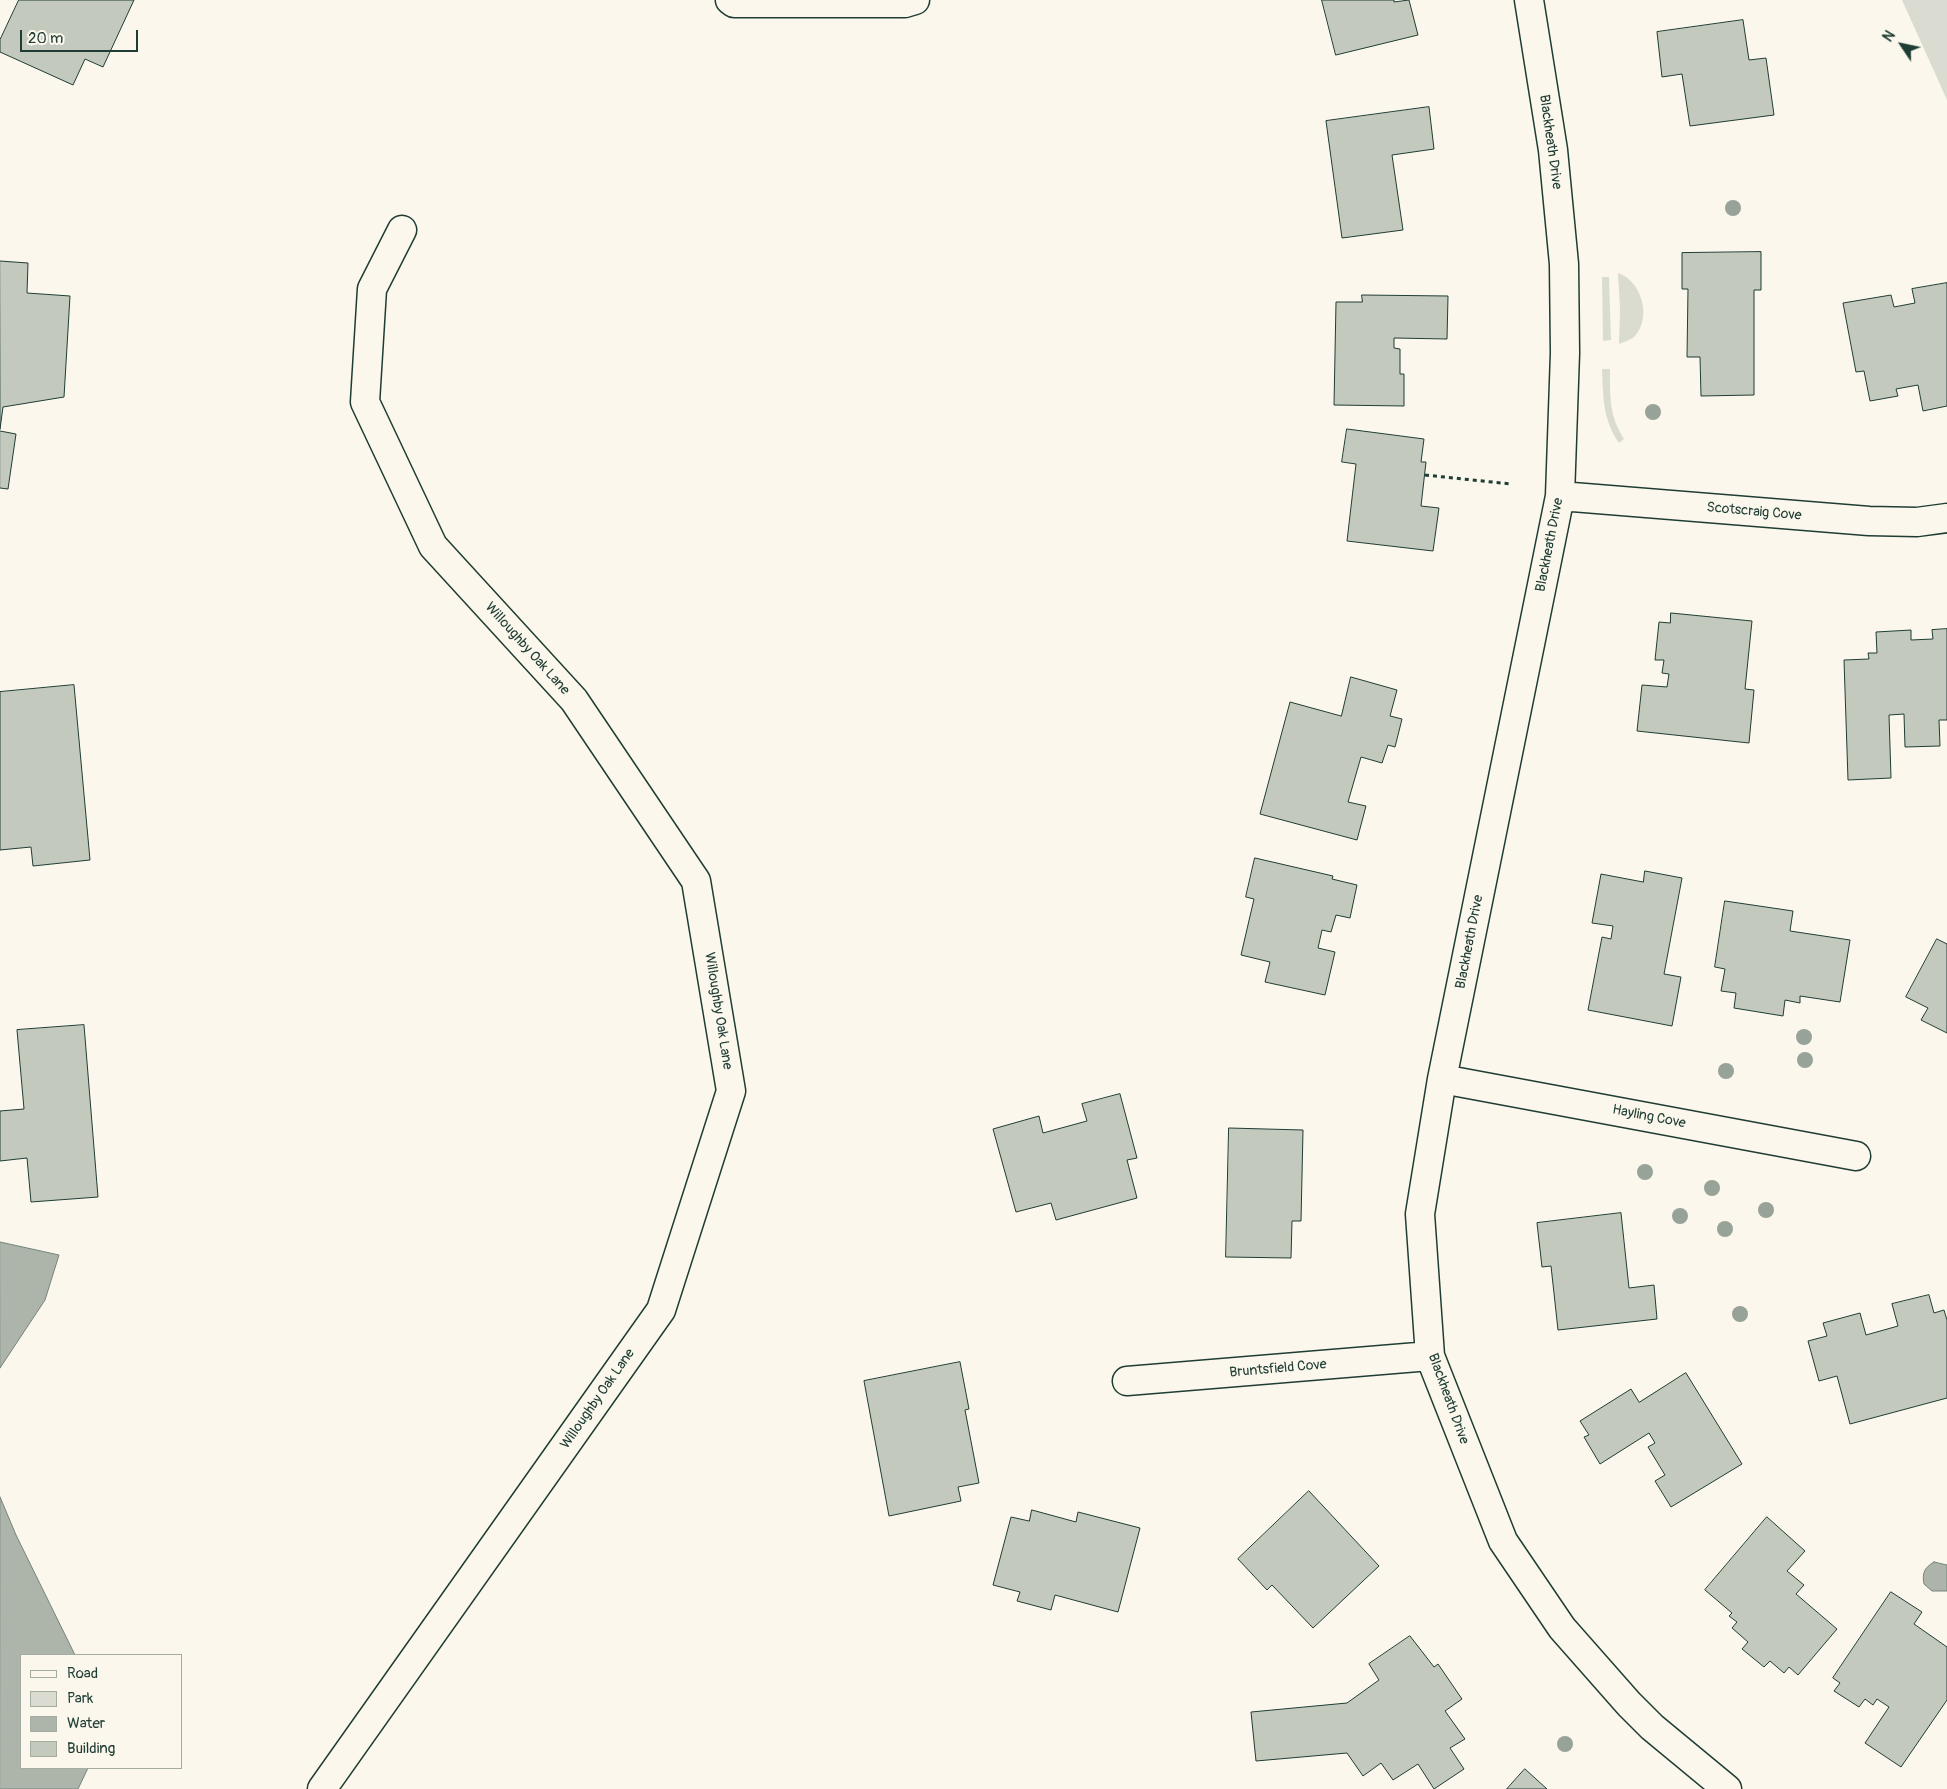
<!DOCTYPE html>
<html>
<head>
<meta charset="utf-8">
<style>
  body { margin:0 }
  #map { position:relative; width:1947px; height:1789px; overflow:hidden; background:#fbf7ec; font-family:Pangolin,sans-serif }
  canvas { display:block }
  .legend { position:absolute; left:20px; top:1654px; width:162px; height:115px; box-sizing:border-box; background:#fbf7ec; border:1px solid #a3ada2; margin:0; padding:6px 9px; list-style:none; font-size:15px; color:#1f3d34 }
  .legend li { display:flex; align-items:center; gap:10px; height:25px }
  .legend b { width:25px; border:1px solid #a3ada2 }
  .north { position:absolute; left:1877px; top:20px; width:50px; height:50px; -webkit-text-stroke:4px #fbf7ec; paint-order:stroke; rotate:304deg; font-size:14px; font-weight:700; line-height:20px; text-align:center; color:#1f3d34 }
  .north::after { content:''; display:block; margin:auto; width:18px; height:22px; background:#1f3d34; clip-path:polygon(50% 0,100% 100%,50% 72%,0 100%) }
  .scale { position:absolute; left:20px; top:30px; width:118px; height:22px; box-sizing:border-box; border:2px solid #1f3d34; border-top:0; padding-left:6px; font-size:15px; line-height:18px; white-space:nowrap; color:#1f3d34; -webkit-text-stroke:4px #fbf7ec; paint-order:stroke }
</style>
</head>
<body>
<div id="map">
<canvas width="1947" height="1789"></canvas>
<ul class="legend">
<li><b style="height:6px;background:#fbf7ec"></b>Road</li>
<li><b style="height:14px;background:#dbdcd1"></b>Park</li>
<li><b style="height:14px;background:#adb4aa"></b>Water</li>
<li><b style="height:14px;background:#c4c9be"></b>Building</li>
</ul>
<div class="north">N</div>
<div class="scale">20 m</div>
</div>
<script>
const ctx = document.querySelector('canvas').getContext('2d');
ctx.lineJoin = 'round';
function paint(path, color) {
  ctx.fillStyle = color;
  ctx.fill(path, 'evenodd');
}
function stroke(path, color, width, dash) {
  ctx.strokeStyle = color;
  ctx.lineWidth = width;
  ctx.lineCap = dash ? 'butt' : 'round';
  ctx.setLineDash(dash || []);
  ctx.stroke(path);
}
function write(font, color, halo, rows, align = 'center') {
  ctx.font = font + ' Pangolin,sans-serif';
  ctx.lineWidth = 5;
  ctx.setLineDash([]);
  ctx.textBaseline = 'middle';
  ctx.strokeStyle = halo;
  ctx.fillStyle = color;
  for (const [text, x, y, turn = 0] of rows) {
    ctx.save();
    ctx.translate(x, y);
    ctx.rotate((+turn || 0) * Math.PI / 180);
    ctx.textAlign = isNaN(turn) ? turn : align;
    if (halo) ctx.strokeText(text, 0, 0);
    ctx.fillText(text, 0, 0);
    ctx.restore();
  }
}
paint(new Path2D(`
  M1902,0H1947V100Z
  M1618,273C1641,280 1653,318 1634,337C1630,340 1624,342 1619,344L1620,309Z
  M1602,277H1609L1611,340L1603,341Z
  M1602,369H1610C1610,397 1609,415 1624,439L1619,443C1603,420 1603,397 1602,369Z`), '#dbdcd1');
const water = new Path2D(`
  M0,1242L59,1255L45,1300L0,1368Z
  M0,1497L16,1535L75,1655H21V1768H88L78,1789H0Z
  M1934,1562L1947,1565V1591H1932L1924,1584C1922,1573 1924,1568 1934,1562Z`);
paint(water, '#adb4aa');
stroke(water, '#74847b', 1);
const building = new Path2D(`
  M19,0H134L103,67L85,59L73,85L0,52V40Z
  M1322,0H1394V2L1409,0L1418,35L1336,55Z
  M1743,20L1749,60L1766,58L1774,115L1690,126L1682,74L1662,77L1657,32Z
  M1429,107L1434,149L1392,155L1403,230L1342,238L1326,121Z
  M1761,252V290H1754V395L1701,396L1700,357H1687L1688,289H1682V253Z
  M0,261L28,263L27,293L70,296L64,397L3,407L0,429Z
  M1947,283V406L1923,411L1918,385L1896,389L1898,396L1870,401L1864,371L1856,372L1843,303L1891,295L1894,307L1915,303L1912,289Z
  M1362,295L1448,296L1447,339L1394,338V348L1400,349V374H1404V406L1334,405L1336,302H1362Z
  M1347,429L1424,439L1421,462H1426L1421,506L1439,508L1433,551L1347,541L1356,464L1342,462Z
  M0,431L16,434L8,489L0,488Z
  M1671,613L1752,621L1745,689L1754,690L1749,743L1637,731L1642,685L1667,687L1669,674L1662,673L1664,660H1655L1659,622L1670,623Z
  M1947,629V720H1939L1940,746L1905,747L1904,714L1889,715L1891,778L1848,780L1844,660L1869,659L1868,653H1877L1876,632L1911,630V640L1933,639L1932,630Z
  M1351,677L1397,690L1390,716L1402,719L1395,747L1388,745L1382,763L1361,757L1348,802L1366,806L1357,840L1260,814L1290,702L1341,716Z
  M74,685L90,860L33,866L31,847L0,850V692Z
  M1255,858L1333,876L1332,879L1357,885L1350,918L1336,915L1331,932L1322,930L1318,948L1335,952L1325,995L1265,982L1270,962L1241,955L1254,899L1246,897Z
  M1645,871L1682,878L1664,974L1681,977L1672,1026L1588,1010L1602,937L1611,939L1613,926L1592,923L1601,874L1643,882Z
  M1725,901L1793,911L1790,931L1850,940L1840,1002L1800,996V1003L1785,1000L1783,1016L1734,1008L1736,993L1721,991L1725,969L1715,967Z
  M1937,939L1947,944V1033L1921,1020L1928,1008L1906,997Z
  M84,1025L98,1197L31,1202L27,1158L0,1161V1111L24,1109L17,1030Z
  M1120,1094L1137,1158L1127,1160L1137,1198L1056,1220L1051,1203L1016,1212L993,1129L1039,1116L1043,1133L1087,1121L1082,1104Z
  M1229,1128L1303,1130L1301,1221H1292L1291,1258L1226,1257Z
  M1621,1213L1629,1288L1654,1285L1657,1319L1558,1330L1551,1266L1542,1267L1537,1223Z
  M1929,1295L1934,1313L1944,1310L1947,1320V1398L1850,1424L1837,1376L1819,1381L1808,1341L1827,1336L1823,1323L1860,1313L1866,1335L1898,1326L1892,1304Z
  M960,1362L969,1409L965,1410L979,1483L958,1487L961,1501L889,1516L864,1381Z
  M1686,1373L1742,1464L1671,1507L1655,1481L1665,1475L1648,1447L1655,1443L1649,1433L1600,1464L1584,1437L1589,1435L1580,1421L1631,1389L1639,1402Z
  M1309,1491L1379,1566L1313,1628L1272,1585L1267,1590L1238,1559Z
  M1032,1510L1076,1522L1078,1512L1140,1528L1118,1612L1055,1595L1051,1610L1017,1601L1020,1592L993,1585L1011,1517L1029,1521Z
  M1767,1517L1805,1551L1787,1571L1804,1585L1796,1594L1837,1629L1798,1675L1789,1667L1784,1673L1770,1661L1764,1667L1742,1649L1748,1642L1732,1628L1737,1622L1729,1616L1732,1613L1705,1590Z
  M1891,1592L1922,1612L1914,1624L1947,1647V1700L1901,1767L1865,1743L1889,1707L1877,1699L1873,1705L1865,1699L1859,1707L1834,1691L1840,1683L1833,1678Z
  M1410,1636L1434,1667L1438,1664L1462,1699L1445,1711L1465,1739L1450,1748L1464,1769L1434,1789L1418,1764L1393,1780L1381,1763L1363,1776L1347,1753L1256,1761L1251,1712L1347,1703L1379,1680L1369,1664Z
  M1525,1769L1547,1789H1507Z`);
paint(building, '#c4c9be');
stroke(building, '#1f3d34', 1);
const minor = new Path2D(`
  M730,0L734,3H905L915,0
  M1529,0L1553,150L1564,264L1565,353L1560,496L1442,1079L1420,1214L1430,1356L1503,1541L1562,1628L1629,1704L1652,1727L1727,1789
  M1560,496L1869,521L1917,522L1947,518
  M1442,1079L1856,1156
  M1127,1381L1430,1356
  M322,1789L661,1310L731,1091L696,881L574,700L433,546L365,402L372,289L402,230`);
stroke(minor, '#1f3d34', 31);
stroke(new Path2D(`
  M1425,475L1511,484`), '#1f3d34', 3, [4, 4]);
stroke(minor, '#fbf7ec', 28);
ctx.fillStyle = '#97a298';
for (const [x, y] of [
  [1733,208],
  [1653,412],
  [1804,1037],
  [1805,1060],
  [1726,1071],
  [1645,1172],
  [1712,1188],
  [1766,1210],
  [1680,1216],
  [1725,1229],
  [1740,1314],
  [1565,1744]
]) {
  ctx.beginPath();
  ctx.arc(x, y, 8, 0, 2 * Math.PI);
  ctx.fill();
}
write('14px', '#1f3d34', '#fbf7ec', [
  ["Blackheath Drive",1550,142,82],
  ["Scotscraig Cove",1754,512,5],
  ["Blackheath Drive",1550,545,-79],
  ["Willoughby Oak Lane",527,649,48],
  ["Blackheath Drive",1470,942,-79],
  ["Willoughby Oak Lane",718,1011,81],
  ["Hayling Cove",1649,1117,11],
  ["Bruntsfield Cove",1278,1369,-5],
  ["Willoughby Oak Lane",598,1399,-55],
  ["Blackheath Drive",1448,1399,70]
]);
</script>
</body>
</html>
